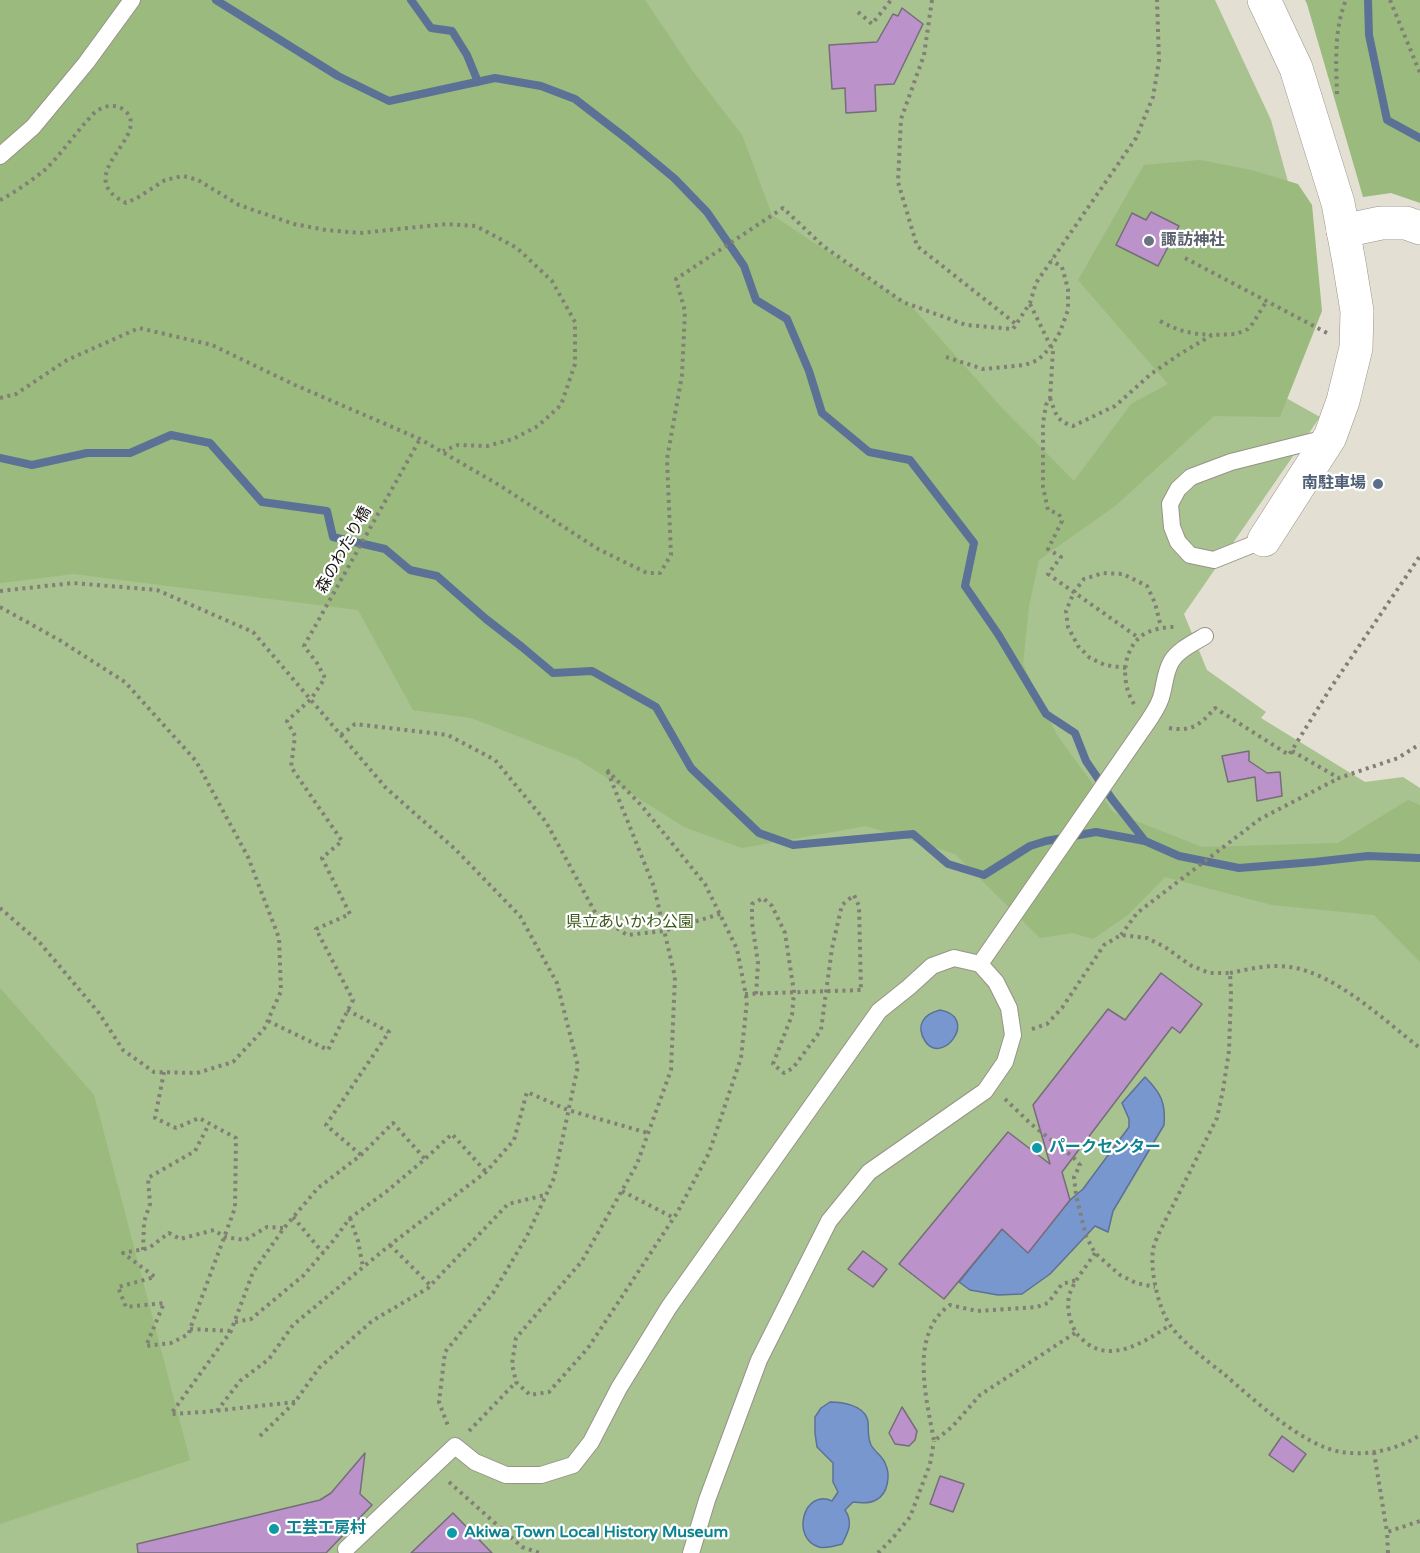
<!DOCTYPE html>
<html>
<head>
<meta charset="utf-8">
<style>
  body { margin:0 }
  canvas { display:block; background:#e3dfd2 }
</style>
</head>
<body>
<canvas width="1420" height="1553"></canvas>
<script>
const ctx = document.querySelector('canvas').getContext('2d');
ctx.lineJoin = 'round';
function paint(path, color) {
  ctx.fillStyle = color;
  ctx.fill(path, 'evenodd');
}
function stroke(path, color, width, dash) {
  ctx.strokeStyle = color;
  ctx.lineWidth = width;
  ctx.lineCap = dash ? 'butt' : 'round';
  ctx.setLineDash(dash || []);
  ctx.stroke(path);
}
function write(font, color, halo, rows, align = 'center') {
  ctx.font = font + ' "Varela Round","Noto Sans JP",sans-serif';
  ctx.lineWidth = 4.5;
  ctx.setLineDash([]);
  ctx.textBaseline = 'middle';
  ctx.strokeStyle = halo;
  ctx.fillStyle = color;
  for (const [text, x, y, turn = 0] of rows) {
    ctx.save();
    ctx.translate(x, y);
    ctx.rotate((+turn || 0) * Math.PI / 180);
    ctx.textAlign = isNaN(turn) ? turn : align;
    if (halo) ctx.strokeText(text, 0, 0);
    ctx.fillText(text, 0, 0);
    ctx.restore();
  }
}
paint(new Path2D(`
  M0,0H1215L1271,120L1315,280L1120,305L1320,417L1184,614L1207,670L1266,712L1261,718L1365,782L1403,777L1420,788V1553H0Z`), '#a8c290');
paint(new Path2D(`
  M0,0H645L692,70L742,135L772,215L913,308L1002,408L1074,481L1131,404L1168,384L1078,280L1144,165L1200,160L1251,170L1298,184L1312,205L1322,311L1280,417L1214,416L1115,506L1039,560L1029,606L1023,664L1057,735L1113,812L1202,847L1338,843L1408,800L1420,805V962L1374,915L1272,905L1165,877L1128,915L1093,939L1072,933L1040,938L955,854L866,826L742,848L684,827L577,759L471,718L413,710L358,610L74,574L0,583Z
  M1305,0H1420V203L1391,193L1363,197L1307,4Z
  M0,988L94,1095L190,1460L0,1524Z`), '#9bba7e');
const water = new Path2D(`
  M940,1010C980,1017 942,1067 925,1041C915,1025 924,1014 940,1010Z
  M1145,1077C1161,1093 1166,1103 1164,1125L1113,1211L1108,1232L1095,1226L1050,1274L1022,1294L998,1295L970,1290L959,1282L1002,1229L1028,1252L1070,1200L1083,1189L1129,1127V1119L1122,1103Z
  M830,1402C842,1402 862,1405 867,1418C870,1425 866,1434 871,1445C875,1452 882,1456 885,1463C891,1475 888,1494 876,1500C869,1504 860,1503 853,1502L845,1510C853,1522 849,1531 842,1544C835,1546 826,1549 819,1547C790,1538 804,1488 832,1501L838,1492L833,1482V1463L817,1447L815,1433V1417L821,1408Z`);
paint(water, '#7897ce');
stroke(water, '#5c7196', 1.5);
stroke(new Path2D(`
  M216,0L338,76L389,101L495,78L541,86L575,99L627,139L674,178L707,212L744,266L756,300L787,319L809,371L822,413L869,452L910,460L974,543L965,586L998,634L1046,714L1075,733L1086,761L1112,799L1145,841
  M411,0L431,28L452,31L467,55L478,82
  M1368,0L1369,35L1387,120L1420,138
  M0,458L32,465L87,453H130L171,435L210,443L262,502L327,511L333,537L385,549L410,570L437,576L486,619L522,647L553,673L592,671L656,707L691,768L759,833L793,845L913,834L948,864L984,875L1030,846L1046,841L1096,832L1145,841L1179,856L1239,868L1314,862L1368,856L1420,858`), '#5c7196', 8);
const building = new Path2D(`
  M902,8L923,24L894,84L875,85L876,111L846,113L845,88L832,89L829,45L877,42L893,14L898,16Z
  M1151,212L1179,226L1158,266L1116,245L1132,213L1146,220Z
  M1249,751V761L1267,773L1280,772L1282,796L1257,801L1255,777L1228,782L1222,756Z
  M1161,973L1202,1004L1180,1033L1172,1027L1062,1172L1070,1200L1028,1253L1002,1229L944,1299L899,1264L1008,1132L1050,1164L1033,1105L1108,1009L1125,1020Z
  M863,1251L887,1269L873,1287L848,1269Z
  M902,1407L917,1431L915,1440L909,1446L895,1444L889,1433Z
  M1282,1436L1306,1454L1293,1472L1269,1455Z
  M365,1453L360,1494L372,1505L326,1553H138L137,1544L320,1500L331,1493Z
  M940,1476L964,1484L953,1512L930,1504Z
  M453,1513L492,1553H411Z`);
paint(building, '#bb93ca');
stroke(building, '#756d78', 1.5);
const lane = new Path2D(`
  M0,156L33,127L86,63L132,0
  M1264,540L1214,560L1190,555L1178,542L1172,527L1170,504L1178,489L1191,477L1231,462L1326,438
  M980,964L1149,720C1154,712 1160,704 1162,694C1165,683 1165,673 1171,662C1178,650 1193,643 1205,636
  M346,1549L455,1446L475,1462L506,1475H541L573,1465L591,1442L619,1388L669,1307L879,1011L909,987L932,966L954,958L980,964L996,982L1009,1008L1013,1035L1005,1062L985,1091L869,1172L829,1221L759,1360L707,1500L691,1553`);
const street = new Path2D(`
  M1343,231L1381,223H1406L1420,228`);
const secondary = new Path2D(`
  M1264,0L1296,68L1338,203L1349,262L1357,311L1356,348L1343,401L1330,437L1264,540`);
stroke(lane, '#979387', 18);
stroke(street, '#979387', 34);
stroke(secondary, '#979387', 34);
stroke(new Path2D(`
  M932,0L924,55L901,119L898,182L917,246L1016,324
  M1390,0L1420,73
  M858,12L872,24L891,0
  M1337,94C1336,63 1334,29 1346,0
  M0,200C16,192 32,180 46,169C60,155 72,138 85,123C89,119 93,113 98,110C107,105 116,104 124,110C155,135 68,175 126,203L137,198L165,180L183,176L198,180L239,205L294,224L326,230L360,233L447,224L476,226L517,248L552,281L575,322V364L561,405L538,426L513,439L487,446L458,445L443,451
  M1185,258L1327,333
  M1030,304L1053,351L1050,398L1046,405L1043,423V487L1048,510L1059,514L1062,521L1048,549L1061,557L1048,574L1139,638
  M1160,321C1178,331 1191,334 1212,335
  M946,357L983,369L1025,365L1038,360L1051,347L1060,332L1068,310V289L1062,267L1051,260
  M0,398L16,394L67,360L139,328L212,345L295,385L420,439L499,485L598,549L647,573H660L671,555L667,459L682,375L685,311L676,279L783,208L823,246L903,302L966,325L1013,329L1030,303L1036,283L1136,138L1153,97L1159,61L1157,0
  M1050,398C1056,414 1056,421 1073,426L1115,406L1151,374L1180,354L1212,335L1236,334L1248,329L1253,323L1266,302
  M0,591L73,583L157,590L253,632L386,788L455,849L520,916L557,983L578,1066L554,1178L527,1236L493,1293L445,1352L439,1402L448,1426
  M0,607L61,641L125,682L196,761L248,857L279,938L281,991L264,1029L233,1062L197,1073L154,1072L123,1050L99,1013L40,943L0,908
  M1126,668L1105,665L1090,658L1078,646L1068,627L1066,611L1074,592L1084,579L1103,573L1123,574L1147,586L1155,603L1161,627
  M1134,704C1122,685 1121,655 1139,638C1147,630 1163,627 1174,627
  M1169,728C1192,732 1200,725 1215,708L1289,755L1330,689L1420,556
  M341,735L355,724L448,735L495,760L546,822L596,914L627,935L664,931L720,914
  M1292,751L1339,778L1398,758L1420,744
  M607,770L641,805L705,884L737,949L747,1001L741,1058L709,1153L677,1213L588,1348L549,1392L530,1395L516,1382L512,1364L516,1338L582,1261L637,1164L671,1070L675,977L654,887Z
  M1121,935L1137,913L1260,819L1339,778
  M1230,973C1249,969 1270,964 1290,967C1335,973 1385,1021 1420,1048
  M745,994L861,990
  M756,994L758,963L752,923V904L763,898L772,906L785,933L794,992L792,1015L773,1064L784,1073L793,1068L821,1030L832,948L842,905L854,895L859,906L861,990
  M347,1010L389,1032L326,1125L361,1155
  M268,1021L328,1050L353,1000L316,929L350,914L322,858L342,841L291,767L295,736L287,721L311,699L325,678L317,663L304,646L420,439
  M1032,1029L1047,1024L1062,1008L1104,945L1121,935L1147,938L1165,947L1190,965L1209,973H1230L1231,994L1229,1051L1223,1090L1217,1118L1159,1233C1157,1238 1154,1244 1153,1250C1150,1271 1158,1307 1170,1325C1182,1342 1207,1361 1224,1374C1253,1399 1303,1446 1341,1452C1368,1456 1397,1450 1420,1435
  M164,1072L155,1118L176,1128L199,1118L236,1138L235,1208L190,1329L189,1334L171,1343L146,1346L164,1303L126,1307L118,1287L155,1277L123,1253L149,1248L169,1233L180,1239L214,1230L225,1237L245,1240L267,1227L284,1228
  M1005,1099L1031,1124L1073,1157L1080,1165L1074,1177L1076,1195L1086,1236L1095,1253L1120,1275L1136,1283L1155,1287
  M622,1191L674,1218
  M293,1217L323,1253
  M350,1218L358,1241L363,1267
  M390,1245L430,1285
  M143,1250L144,1222L150,1204L148,1178L195,1151L209,1124
  M1095,1253C1087,1266 1075,1279 1070,1293C1066,1304 1069,1319 1074,1329C1076,1334 1079,1336 1083,1340C1109,1365 1145,1342 1170,1325
  M235,1322L251,1319L304,1275L333,1241L350,1218L386,1192L425,1159L452,1134L486,1172
  M190,1329L231,1331
  M1075,1333L980,1395L952,1427L934,1441C927,1400 908,1334 950,1305L977,1311L1037,1307L1048,1303L1062,1284L1077,1280
  M295,1402L204,1412L171,1414L231,1331L253,1272L284,1228L318,1188L361,1155L393,1123L425,1159
  M217,1411L240,1381L269,1359L293,1325L390,1245L486,1172L514,1140L527,1092L568,1110L648,1133
  M469,1431L516,1382
  M260,1436L295,1402L319,1368L372,1321L428,1288L508,1204L545,1195
  M1374,1452L1387,1532
  M449,1482L522,1547L540,1553
  M878,1553L892,1539L910,1517L930,1464L934,1441
  M1388,1553L1387,1532L1420,1521`), '#827f77', 4, [3, 4.5]);
stroke(lane, '#fff', 16);
stroke(street, '#fff', 33);
stroke(secondary, '#fff', 33);
for (const [x, y, r, color] of [
  [1149,241,6,"#6b7280"],
  [1378,484,6,"#5c6f8a"],
  [1037,1148,6,"#0f9aa8"],
  [274,1529,6,"#0f9aa8"],
  [452,1533,6,"#0f9aa8"]
]) {
  const dot = new Path2D();
  dot.arc(x, y, r, 0, 2 * Math.PI);
  ctx.fillStyle = color;
  ctx.fill(dot);
  stroke(dot, '#fff', 2);
}
write('bold 16px', '#5b616d', '#fff', [
  ["諏訪神社",1161,241]
], 'left');
write('bold 16px', '#4e5e75', '#fff', [
  ["南駐車場",1366,484]
], 'right');
write('16px', '#191713', '#fff', [
  ["森のわたり橋",344,550,-61]
]);
write('16px', '#3c581a', '#fff', [
  ["県立あいかわ公園",630,923]
]);
write('bold 16px', '#0d838f', '#fff', [
  ["パークセンター",1049,1148],
  ["工芸工房村",286,1529],
  ["Akiwa Town Local History Museum",464,1533]
], 'left');
</script>
</body>
</html>
